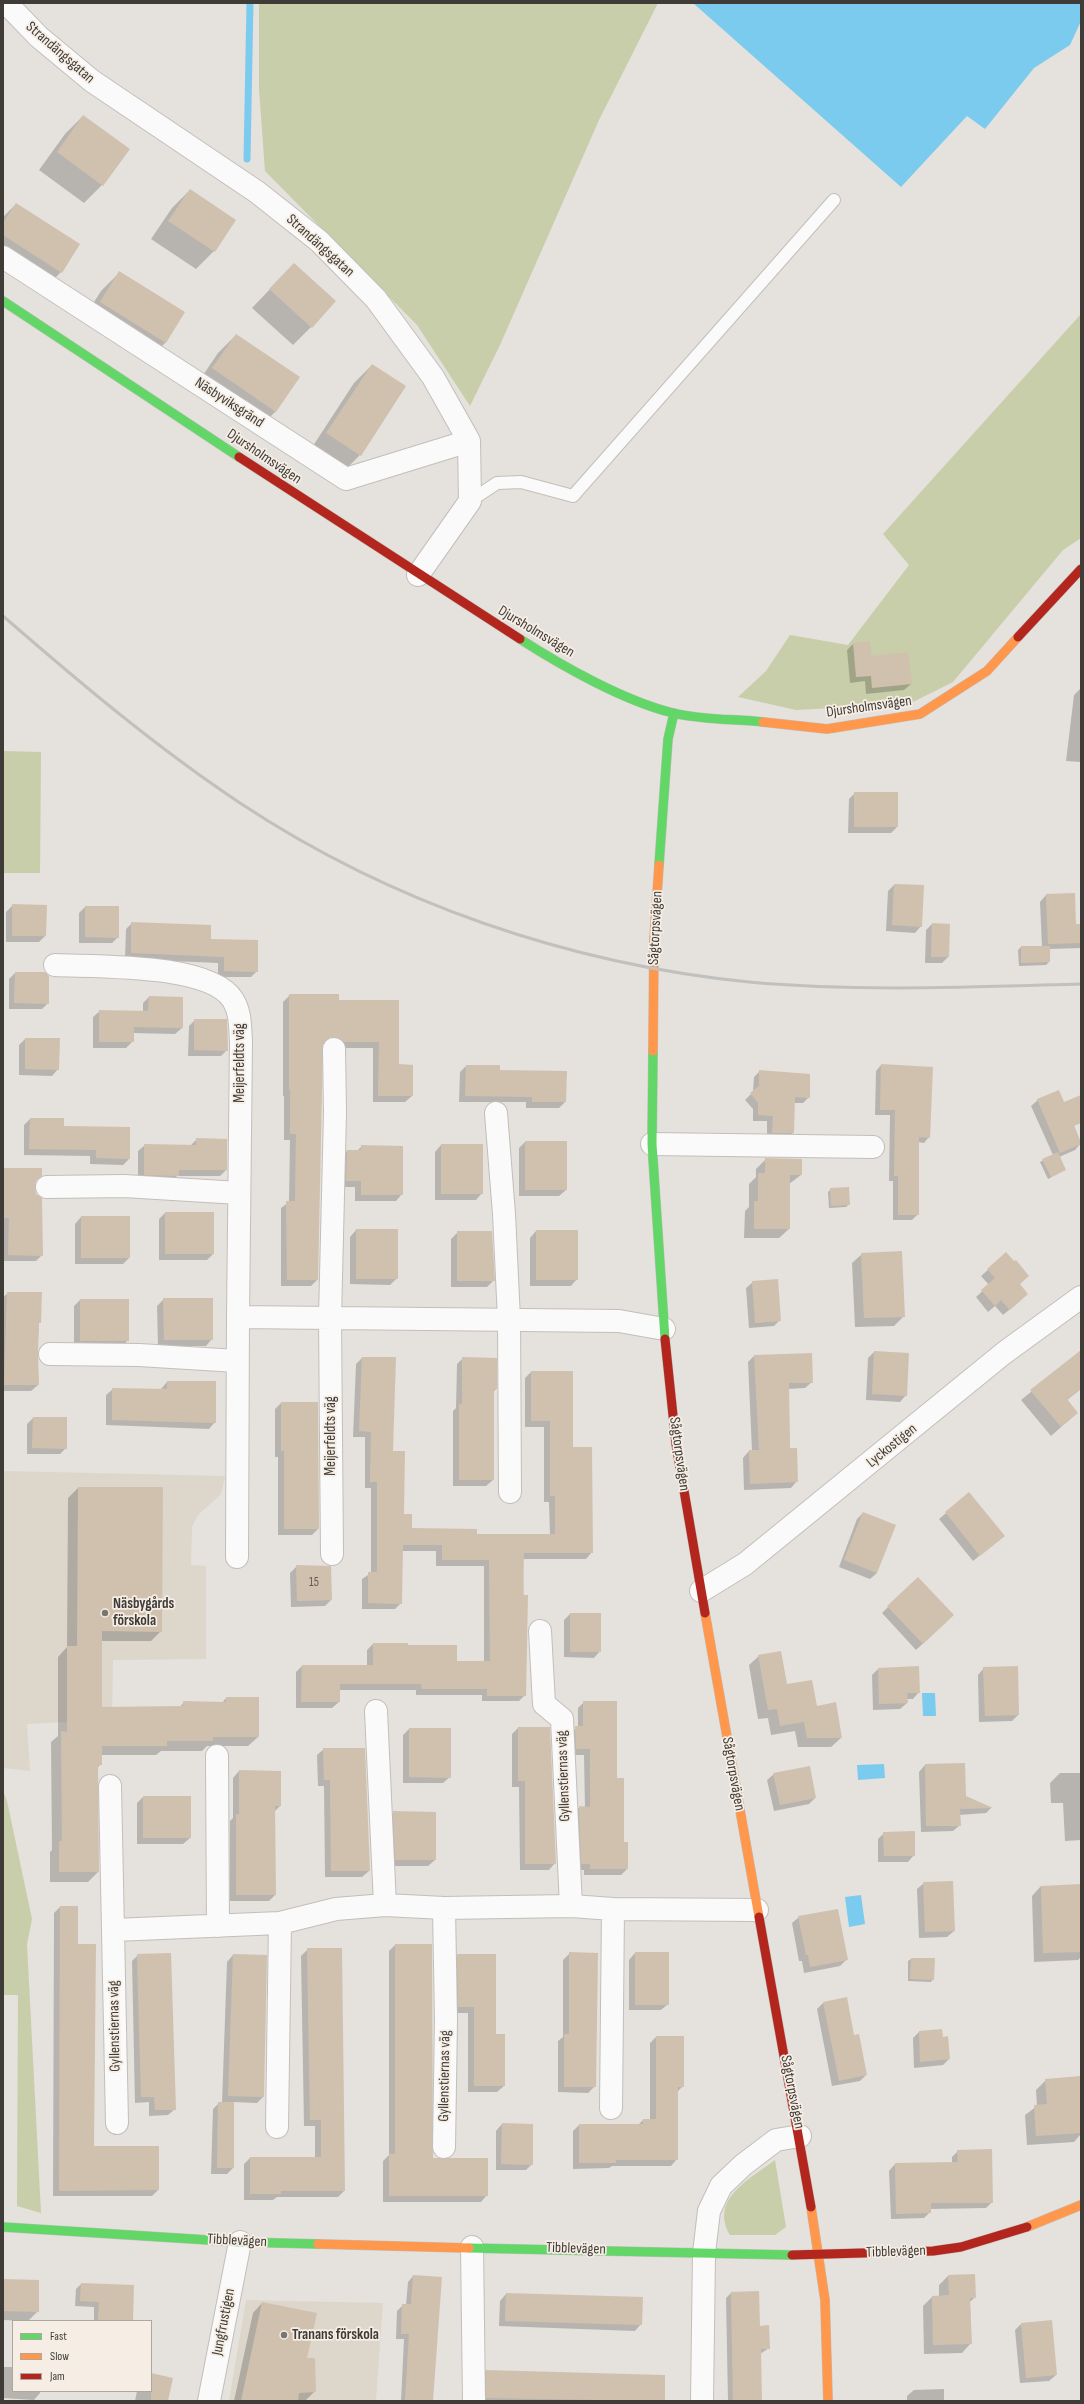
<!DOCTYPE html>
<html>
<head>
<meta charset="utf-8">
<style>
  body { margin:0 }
  #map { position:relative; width:1084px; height:2404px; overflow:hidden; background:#e5e1dc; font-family:"Sofia Sans Condensed",sans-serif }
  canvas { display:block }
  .frame { position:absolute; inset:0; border:4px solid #3f3c38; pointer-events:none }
  .legend { position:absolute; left:12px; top:2320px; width:140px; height:72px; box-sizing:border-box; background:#f6eee5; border:1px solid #ada7a0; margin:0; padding:5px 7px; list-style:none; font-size:12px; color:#3f3c38 }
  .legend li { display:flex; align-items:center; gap:8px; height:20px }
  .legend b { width:20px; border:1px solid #ada7a0 }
</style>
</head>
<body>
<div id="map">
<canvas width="1084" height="2404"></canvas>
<div class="frame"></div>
<ul class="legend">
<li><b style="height:5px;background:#63d668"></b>Fast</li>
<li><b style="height:5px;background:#ff974d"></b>Slow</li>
<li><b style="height:5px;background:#b3261e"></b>Jam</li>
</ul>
</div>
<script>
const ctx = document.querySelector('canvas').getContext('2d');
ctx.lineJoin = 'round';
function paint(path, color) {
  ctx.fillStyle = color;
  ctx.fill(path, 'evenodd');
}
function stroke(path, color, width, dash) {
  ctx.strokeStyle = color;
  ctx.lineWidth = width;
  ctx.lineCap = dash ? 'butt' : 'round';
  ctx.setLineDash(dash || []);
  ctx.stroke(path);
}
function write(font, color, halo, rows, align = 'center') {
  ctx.font = font + ' "Sofia Sans Condensed",sans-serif';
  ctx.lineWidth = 3.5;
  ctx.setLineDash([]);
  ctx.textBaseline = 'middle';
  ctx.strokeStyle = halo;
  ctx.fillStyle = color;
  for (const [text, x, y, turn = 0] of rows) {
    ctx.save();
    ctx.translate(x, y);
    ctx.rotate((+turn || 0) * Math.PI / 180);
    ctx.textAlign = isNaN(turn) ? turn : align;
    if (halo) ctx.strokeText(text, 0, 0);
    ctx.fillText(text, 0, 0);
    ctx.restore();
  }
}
paint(new Path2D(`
  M3,1471L225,1476L221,1494L198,1515L192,1527L191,1565L206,1566V1659L113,1660L112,1720L27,1724L30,1771L3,1768Z
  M246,2300L383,2303L376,2401H229Z`), '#ddd6cb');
paint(new Path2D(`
  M259,3H658L599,120L500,345L470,406L417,325L265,171L259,89Z
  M1081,314V538L1063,550L953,682L909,704L796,710L738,697L766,671L790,635L848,645L909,565L883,534Z
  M3,751L41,752L40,873H3Z
  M3,1791L7,1801L32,1919L27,1944L41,2213L17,2206L18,1995H3Z
  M775,2160L786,2227L775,2235H730C709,2199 750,2179 775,2160Z`), '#c8cea9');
paint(new Path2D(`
  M693,3H1081V21L1070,45L1034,68L985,129L967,116L901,187Z
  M922,1693H935L936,1716H923Z
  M884,1764L885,1778L858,1780L857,1765Z
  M861,1895L865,1924L849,1927L845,1897Z`), '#7bcbee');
paint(new Path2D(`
  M83,116L102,185L84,203L39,170L65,134Z
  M190,190L235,220L214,251L196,269L151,239L172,208Z
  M16,204L61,272L43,290L3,265V217Z
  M294,264L311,327L293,345L252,308Z
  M119,273L184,312L165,343L147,361L82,321L101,291Z
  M236,335L276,411L258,429L195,387L218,353Z
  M372,365L405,387L360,455L342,473L309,452L354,383Z
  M853,644L871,657L911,684L904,690L866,694L865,681L850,683L847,650Z
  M1080,689L1081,762L1066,761L1074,695Z
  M855,793L897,827L891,833H848L849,799Z
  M894,885L921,926L915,933L886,931L888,891Z
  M1046,895L1075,925H1081V948L1049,949V962L1046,965L1019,966L1018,950L1021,947H1042L1040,902Z
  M13,905L45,936L39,942H6V912Z
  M85,907L118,937L112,943H79V913Z
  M132,923L210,940L257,971L251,977H218V963L125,959L126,929Z
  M932,924L948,957L942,963H925L926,930Z
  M15,973L48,1003L42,1009H9V979Z
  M290,995L338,1001H398V1065L412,1096L405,1102H373V1048H338L327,1042L322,1045L317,1280L311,1286H281V1208L289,1202L290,1140H284V1096H283V1002Z
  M149,997L182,1028L175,1034L133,1033V1041L126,1048H93V1017L100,1011L143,1012V1003Z
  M195,1020L227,1050L221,1056H188L189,1026Z
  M25,1039L58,1069L52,1076L19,1075V1045Z
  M881,1065L929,1137L924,1143L918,1142V1214L912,1220H893V1181H889L890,1115H875L876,1071Z
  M466,1066H499V1071L565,1102L559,1108H526V1102H459L460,1072Z
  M760,1071L809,1097L803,1103H793V1133L787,1139H767V1121H753V1109L745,1100L753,1092L754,1077Z
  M1038,1100L1065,1103L1081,1143L1075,1150L1059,1157L1065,1170L1048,1179L1040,1162L1053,1155L1031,1106Z
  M30,1119L63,1127L129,1159L123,1165L90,1164V1156L24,1155V1125Z
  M197,1139L226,1170L220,1176H177L171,1182L138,1181V1151L145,1145L190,1146Z
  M525,1142L566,1190L559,1196H519V1148Z
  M441,1145L482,1193L476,1200H435V1152Z
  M362,1146L402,1194L396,1201H355V1187H340L341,1157L347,1151H357Z
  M766,1159L801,1160V1175L789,1184V1229L779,1238H744L745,1211L749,1207V1184L756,1177V1169Z
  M3,1169L35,1181L34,1187L42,1255L36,1261H3Z
  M831,1189L849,1204L846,1207L829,1208L828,1192Z
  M165,1213L213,1254L207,1260H159V1219Z
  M81,1217L129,1258L123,1264H75V1224Z
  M356,1230L397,1278L390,1285L350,1284V1237Z
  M536,1231L577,1279L571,1286H530V1238Z
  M458,1232L494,1280L487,1287H451V1239Z
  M862,1254L904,1316L894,1326L855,1327L852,1263Z
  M1006,1254L1019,1285L1021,1300L1003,1315L995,1306L988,1312L976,1297L989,1285L981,1276Z
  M753,1282L780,1320L774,1326L749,1328L746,1288Z
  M8,1293H41L37,1353L38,1385L31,1391H3V1297Z
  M164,1299L212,1339L206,1346H158L157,1306Z
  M80,1300L128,1340L122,1347H74V1306Z
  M874,1352L906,1395L900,1402L866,1400L868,1358Z
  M1080,1352L1081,1389L1067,1400L1077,1413L1051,1436L1021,1400Z
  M754,1356L812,1382L805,1388L788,1389L790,1450L797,1481L791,1488L744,1490L743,1458L749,1451H752L748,1362Z
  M362,1358L392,1452L403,1515L411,1529L476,1535H550L549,1502H544V1427H525V1378L531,1372L572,1448L592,1552L586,1559H523L525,1695L519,1701H482V1695H416V1690H339V1702L332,1708H296V1672L302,1666H367V1650L373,1644L407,1646L456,1662H484V1566H436V1551H402L401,1603L395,1609H362V1579L371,1573V1488H365V1437H353L356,1364Z
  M463,1358L496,1389L493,1392V1480L486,1486H453V1411L456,1408L457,1364Z
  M167,1382L215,1422L209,1429L106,1425V1395L113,1389H161Z
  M281,1403L318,1529L312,1535H278V1457H275V1409Z
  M33,1418L66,1448L60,1454H27V1424Z
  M78,1488L161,1631L151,1641H101V1708H179L184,1702L222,1703L226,1698L258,1737L248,1746H207L202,1751H161L156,1755H101V1764L97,1768L98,1872L88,1882H50V1852L52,1850L51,1742L58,1736V1657L67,1647L68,1498Z
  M969,1494L1003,1536L973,1561L939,1519Z
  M863,1513L877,1573L870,1579L839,1567L857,1519Z
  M297,1566L331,1600L325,1606L291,1607L290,1573Z
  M888,1607L946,1622L916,1650L882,1613Z
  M570,1614L600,1651L594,1658L564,1657V1620Z
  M759,1656L786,1686L816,1707L835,1703L841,1738L831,1747H798L795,1731L771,1735L768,1718L758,1719L749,1665Z
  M984,1668L1018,1715L1012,1721L979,1722L978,1675Z
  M878,1669L919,1692L913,1699H907V1703L900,1709L873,1710L872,1675Z
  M584,1702L616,1779L623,1843H627V1869L621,1875H584V1870H576L573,1814L579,1808H585L584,1755H570L569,1734L578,1727V1708Z
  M518,1728L555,1863L549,1870H520L519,1787H512V1734Z
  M409,1729L450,1777L443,1783H403V1735Z
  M324,1749L369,1871L362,1877H325L324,1786H318L317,1755Z
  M925,1765L965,1797L991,1808L986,1813L959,1815L960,1825L953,1831L921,1832L919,1772Z
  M1081,1770V1840L1065,1841L1063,1803H1051L1050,1783L1060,1773H1081Z
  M239,1771L280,1772V1806L274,1812L275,1895L269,1901H230V1821L233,1818V1778Z
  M774,1774L815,1798L809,1804L774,1811L767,1780Z
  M143,1797L190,1838L183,1844H137V1803Z
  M394,1812L435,1860L428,1866H390L387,1819Z
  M884,1833L914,1855L908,1862H878V1839Z
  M924,1883L954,1931L947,1937L919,1938L917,1889Z
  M1041,1886L1081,1916V1957L1078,1960L1034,1962L1032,1896Z
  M60,1907L77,1945L93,2147L158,2190L152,2196H53L54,1913Z
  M799,1917L846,1960L840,1966L804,1973L802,1961H799L792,1923Z
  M395,1945L432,2159L487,2195L481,2202H383V2161L389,2155V1951Z
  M308,1949L344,2191L338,2197H277L273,2200H244V2164L250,2158H315V2126H304L301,1956Z
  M570,1953L595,2086L588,2093L558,2092V2041L563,2037V1960Z
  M635,1953H668V2004L661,2010H629V1960Z
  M138,1955L175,2109L168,2115L149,2116V2102L135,2103L132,1961Z
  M233,1955L263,2097L257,2103L233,2102V2168L227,2174H211L213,2109L219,2103H222L227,1962Z
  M458,1955L495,2035L504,2086L497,2092H468V2013H452L451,1961Z
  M911,1959L933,1979L931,1982L908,1981V1961Z
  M823,2003L853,2036L866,2075L860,2081L832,2086L817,2009Z
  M919,2032L942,2038L949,2059L943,2065L914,2068L913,2038Z
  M656,2037L683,2086L677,2092V2159L671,2166H612L609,2168L573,2169V2131L579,2125H638L643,2120H650V2043Z
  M1079,2078L1081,2134L1074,2142L1027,2145L1025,2115L1037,2106L1036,2090L1046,2080Z
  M502,2124L532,2125V2164L526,2170H496V2131Z
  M958,2151L992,2202L986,2208L930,2209V2212L924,2218L891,2219L889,2171L895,2164L952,2163V2157Z
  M413,2276L433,2401H401L404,2339H396L397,2311L403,2305H406L408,2282Z
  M948,2276L975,2297L970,2302L971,2343L962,2353L924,2354L923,2306L932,2297L939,2296V2285Z
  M3,2280L38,2311L28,2321L3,2320Z
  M81,2284L132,2321H94V2307L75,2306L76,2289Z
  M731,2293L759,2327L769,2348L760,2354L761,2401H728L726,2298Z
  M506,2294L641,2324L635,2331L499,2326L500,2301Z
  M262,2303L306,2359L315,2391L305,2401H234L253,2313Z
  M1021,2324L1056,2375L1049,2381L1020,2383L1015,2330Z
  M3,2367H13V2391H40V2393L34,2400L3,2398Z
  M486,2371L664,2376V2401H481V2376Z
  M151,2374L167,2401H135L137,2391H151Z
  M944,2389V2401H907V2396L914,2390Z`), '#0003');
stroke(new Path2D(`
  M247,159L250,3`), '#7bcbee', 7);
paint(new Path2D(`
  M83,115L130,149L103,186L57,152Z
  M190,189L236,220L215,252L168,221Z
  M16,203L80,244L62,273L3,235V223Z
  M294,263L336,301L312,328L269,289Z
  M119,271L185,312L166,343L100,302Z
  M236,334L300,377L276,412L212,368Z
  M372,364L406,386L361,456L326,433Z
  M870,641L872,656L908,652L912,684L872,688L871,676L856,677L853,643Z
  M854,792H898V827H854Z
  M894,884L924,885L922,927L892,925Z
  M1075,893L1076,924H1081V943L1048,944L1046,894Z
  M12,904L47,905L46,936H12Z
  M85,906H119V938L85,937Z
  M131,922L211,925V939L258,940V972L224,971V957L131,953Z
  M932,923L950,924L949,957H931Z
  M1021,946H1050V962L1021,963Z
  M15,972H45L49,976V1004L14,1003Z
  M289,994H339V1000H399V1064L413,1065V1096H378L379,1042H344L333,1037L323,1043L318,1280H287L286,1201H295L296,1134H290V1090H289Z
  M149,996L183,997V1028L134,1027V1042H99V1010L148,1011Z
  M194,1019H227L228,1051L194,1050Z
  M25,1038H60L59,1070L25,1069Z
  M881,1064L933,1067L930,1138L919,1137V1215H898V1176H894L895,1110H880Z
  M466,1065H500V1070L567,1071L566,1102H532V1097L465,1096Z
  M759,1070L810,1074V1098L795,1097L794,1133H772L773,1116L758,1115V1103L750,1093L759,1086Z
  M1059,1090L1064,1102L1081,1095V1123L1074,1126L1081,1144L1060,1153L1037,1099Z
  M30,1118H64V1126L130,1127V1159L96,1158V1150L29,1149Z
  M196,1138L227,1139V1170H179V1176L144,1175V1144L196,1145Z
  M525,1141H567V1190H525Z
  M441,1144H483V1194H441Z
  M361,1145L403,1146V1195H361V1181H346L347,1150H361Z
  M1058,1152L1066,1170L1051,1177L1042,1159Z
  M765,1158L802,1159V1175H790V1229H754V1201H758V1173H765Z
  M3,1168H42V1176L36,1181L35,1187L36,1194L42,1198L43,1256L8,1255L9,1218H3Z
  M849,1187L850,1205L831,1206L830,1188Z
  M165,1212H214V1254H165Z
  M81,1216H130V1258H81Z
  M356,1229H398V1279H356Z
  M536,1230H578V1280H536Z
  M457,1231H492L495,1281H457Z
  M902,1251L905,1317L864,1318L861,1253Z
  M1006,1252L1014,1261L1016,1260L1029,1276L1020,1284L1028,1294L1010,1310L1001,1300L995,1306L981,1290L995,1278L987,1269Z
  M778,1279L781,1321L755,1323L752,1281Z
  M7,1292H42L41,1323H39L38,1353L39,1385H4Z
  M163,1298H213V1340H164Z
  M80,1299H129V1341H80Z
  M1081,1350V1389L1067,1399L1078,1413L1061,1427L1030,1390Z
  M874,1351L909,1353L907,1396L872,1394Z
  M812,1353L813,1383H789L790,1448H797L798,1482L750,1484L749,1450H759L754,1355Z
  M362,1357H396L393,1451H405L404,1514H412V1528L477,1529V1534H555V1496H550V1421H531V1371H573V1447H592L593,1553H524L523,1595H528L526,1696H487V1689H422L421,1684H340V1702H301L302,1665H373V1643H408V1645H457V1661H490L489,1560H442V1545H403L402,1604L368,1603V1572H377V1482H370L371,1432L359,1431Z
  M462,1357L497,1358V1389H494V1480H459V1404H462Z
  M167,1381H216V1423L112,1420V1388L167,1389Z
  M281,1402H318L319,1529H284V1451H281Z
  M33,1417H67V1449L32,1448Z
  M78,1487H163L162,1632L102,1631V1707L183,1706V1701L226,1702V1697H259V1737H213V1741H167V1746H102V1765H98L99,1872H59V1841H62L61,1731L67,1732V1646H77Z
  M969,1492L1005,1536L980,1556L945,1512Z
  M863,1512L896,1525L877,1573L844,1560Z
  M296,1565L331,1566L332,1600L297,1601Z
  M918,1577L954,1615L923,1644L887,1606Z
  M570,1613H601V1652H570Z
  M781,1651L787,1684L812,1680L817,1706L836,1702L842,1738H807L804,1722L780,1726L777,1709L768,1710L758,1655Z
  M919,1666L920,1693H907L908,1703L879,1704L878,1668Z
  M1018,1666L1019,1715L985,1716L983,1667Z
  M583,1701H617V1778H624V1842H628V1869H590V1864H581L579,1806L590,1807V1749H576L575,1726H583Z
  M518,1727H550L556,1864H525V1781H518Z
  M409,1728H451V1778L409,1777Z
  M323,1748H365L370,1871H331L330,1780H324Z
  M965,1763L966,1796L993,1808L960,1809L961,1826H926L925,1764Z
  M810,1766L816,1798L780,1805L773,1773Z
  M239,1770L281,1771V1806H275L276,1895H236V1814H239Z
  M143,1796H191V1838H143Z
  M393,1811L436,1812V1860H395Z
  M915,1831V1856H884L883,1832Z
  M953,1881L955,1931L925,1932L923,1882Z
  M1081,1884V1952L1043,1953L1041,1886Z
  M60,1906H78V1944H96L94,2146H159V2190L59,2191Z
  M838,1909L848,1960L810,1967L808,1955H806L798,1916Z
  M395,1944H432L433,2158H488V2196H389V2154H395Z
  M307,1948H342L345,2191H281V2194H250V2157H321V2120H310Z
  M569,1952L598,1953L596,2087H564V2034H569Z
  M635,1952H669V2005H635Z
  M171,1953L176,2110H155L154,2097H141L137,1954Z
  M233,1954L267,1955L264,2097L228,2096Z
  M457,1954H496V2034H505V2086H474V2007H458Z
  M911,1958H935L934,1980L910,1979Z
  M847,1997L854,2035L859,2034L867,2075L839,2081L823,2002Z
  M942,2029L943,2037L948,2036L950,2059L920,2062L919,2031Z
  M656,2036H684V2087H678V2160H616V2163H579V2124H643V2119H656Z
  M1080,2076L1081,2133L1036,2136L1034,2105L1047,2104L1045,2079Z
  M218,2102H234V2168H217Z
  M502,2123L533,2124V2165L501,2164Z
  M992,2149L993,2203H931V2213L896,2214L895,2163L958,2162L957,2150Z
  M975,2274L976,2298H970L972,2344L933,2345L932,2296L949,2295L948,2275Z
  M413,2275L442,2277L433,2401H405L409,2334H401L402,2304H411Z
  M3,2279L39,2280V2312L3,2311Z
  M81,2283L134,2285L133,2321H98L99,2302L80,2301Z
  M759,2291L760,2326L769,2325L770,2349H761L762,2401H733L731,2292Z
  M506,2293L643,2297L642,2325L505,2321Z
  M262,2302L317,2313L307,2358H315L316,2392L299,2393L298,2401H241Z
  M1052,2320L1057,2375L1026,2378L1021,2323Z
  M486,2370L665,2375V2401L486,2398Z
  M151,2373L173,2378L168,2401H151Z`), '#d0c1af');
const lane = new Path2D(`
  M470,501L497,483L521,482L573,496L834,200`);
const street = new Path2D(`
  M6,3L39,37L92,81L257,192L319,241L376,299L433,377L469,441L470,501L418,575
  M3,257L346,479L469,441
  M55,965C96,967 210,963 233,1000C241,1013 240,1028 241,1042L238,1317
  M496,1113L504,1214L509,1319L510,1492
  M652,1144L873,1147
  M47,1187L124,1186L239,1193
  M50,1354L139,1355L237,1361
  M332,1554L330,1318L335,1112L334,1049
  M237,1557L238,1317L619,1321L664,1329
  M701,1591L745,1564L1004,1353L1081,1297
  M540,1631L544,1704L562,1719L571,1906
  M376,1711L385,1905
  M217,1756L218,1926
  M110,1786L117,2123
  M444,1908L446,2020L444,2147
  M114,1930L280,1923L336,1909L385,1905L444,1908L571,1906L613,1909L757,1910
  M611,2108L613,1909
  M277,2127L280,1923
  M472,2247L474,2401
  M209,2401L240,2242
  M702,2401L704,2253L709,2211L721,2186L743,2165L776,2140L800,2136`);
const fast = new Path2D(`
  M3,301L239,457
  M520,639C562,666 624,701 673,713C701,720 734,719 763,722
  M659,865L668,739L674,713
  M653,1051L652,1144L665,1339
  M3,2227L240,2242L318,2244
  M469,2248L792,2255`);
const slow = new Path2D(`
  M763,722L827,729L920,714L987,671L1018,637
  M653,1051L654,940L659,865
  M705,1613L759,1917
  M811,2207L825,2300L828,2401
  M1027,2227L1081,2205
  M318,2244L469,2248`);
const jam = new Path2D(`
  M239,457L520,639
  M1018,637L1081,569
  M665,1339L676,1444L705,1613
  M759,1917L811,2207
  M792,2255L933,2251L961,2247L1027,2227`);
stroke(lane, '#c2bfbb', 14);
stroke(street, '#c2bfbb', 24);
stroke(fast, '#c2bfbb', 10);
stroke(slow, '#c2bfbb', 10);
stroke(jam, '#c2bfbb', 10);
stroke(lane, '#fbfafa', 12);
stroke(street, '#fbfafa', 22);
stroke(fast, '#63d668', 9);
stroke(slow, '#ff974d', 9);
stroke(jam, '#b3261e', 9);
stroke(new Path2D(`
  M3,616C79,682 156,747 240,803C391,903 569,964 749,982C859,992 971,987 1081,984`), '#c0c0be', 3);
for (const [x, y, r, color] of [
  [105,1613,4,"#797671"],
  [284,2335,4,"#797671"]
]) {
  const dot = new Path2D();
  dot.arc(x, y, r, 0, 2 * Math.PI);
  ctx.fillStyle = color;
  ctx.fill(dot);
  stroke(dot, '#f6eee5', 1.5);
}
write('13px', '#635d56', null, [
  ["15",314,1583]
]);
write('15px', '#3f3c38', '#f6eee5', [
  ["Strandängsgatan",60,53,41],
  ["Strandängsgatan",320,246,42],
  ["Näsbyviksgränd",229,403,33],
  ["Djursholmsvägen",264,457,34],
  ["Djursholmsvägen",536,632,31],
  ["Djursholmsvägen",869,707,-8],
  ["Sågtorpsvägen",656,928,-87],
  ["Meijerfeldts väg",240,1063,-90],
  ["Meijerfeldts väg",331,1436,-90],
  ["Lyckostigen",892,1446,-39],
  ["Sågtorpsvägen",679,1454,82],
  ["Sågtorpsvägen",733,1774,80],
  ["Gyllenstiernas väg",564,1776,-92],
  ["Gyllenstiernas väg",115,2026,-91],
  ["Gyllenstiernas väg",445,2076,-89],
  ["Sågtorpsvägen",792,2092,79],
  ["Tibblevägen",237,2241,3],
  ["Tibblevägen",576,2249,2],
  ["Tibblevägen",896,2252,-2],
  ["Jungfrustigen",224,2322,-79]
]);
write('bold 15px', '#3f3c38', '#f6eee5', [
  ["Näsbygårds",113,1604],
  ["förskola",113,1621],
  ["Tranans förskola",292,2335]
], 'left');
</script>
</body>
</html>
